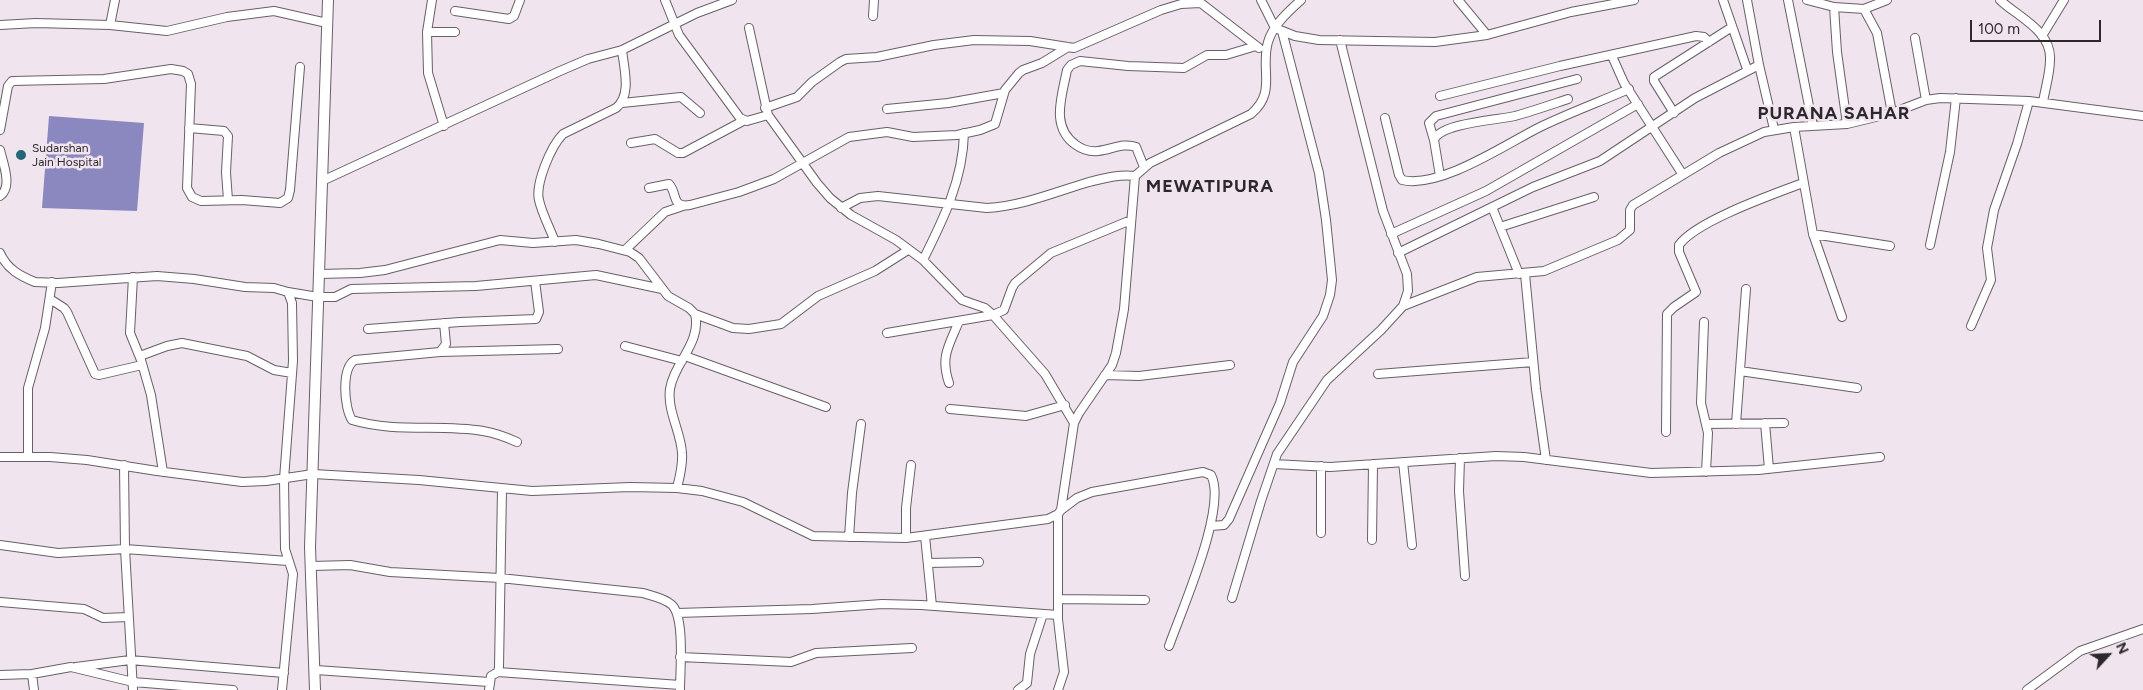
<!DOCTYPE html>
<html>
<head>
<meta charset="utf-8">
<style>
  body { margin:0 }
  #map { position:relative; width:2143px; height:690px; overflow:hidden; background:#f0e4ef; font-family:Figtree,sans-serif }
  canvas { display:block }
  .north { position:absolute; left:2083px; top:630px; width:50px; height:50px; -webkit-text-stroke:4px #f0e4ef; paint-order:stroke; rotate:65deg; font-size:14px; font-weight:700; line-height:20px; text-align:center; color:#2c282c }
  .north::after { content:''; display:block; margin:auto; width:18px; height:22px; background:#2c282c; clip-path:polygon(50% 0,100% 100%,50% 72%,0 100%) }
  .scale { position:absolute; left:1970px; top:20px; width:131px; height:22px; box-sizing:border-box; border:2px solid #2c282c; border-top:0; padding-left:6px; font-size:15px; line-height:18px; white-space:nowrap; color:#2c282c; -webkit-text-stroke:4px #f0e4ef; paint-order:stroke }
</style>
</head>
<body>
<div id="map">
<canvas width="2143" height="690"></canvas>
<div class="north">N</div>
<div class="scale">100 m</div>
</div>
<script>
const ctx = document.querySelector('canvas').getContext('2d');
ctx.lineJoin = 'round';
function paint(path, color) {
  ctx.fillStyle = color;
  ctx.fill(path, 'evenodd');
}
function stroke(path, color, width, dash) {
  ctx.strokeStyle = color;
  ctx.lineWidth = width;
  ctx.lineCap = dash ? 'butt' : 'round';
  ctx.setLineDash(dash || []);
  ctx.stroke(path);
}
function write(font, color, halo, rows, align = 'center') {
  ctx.font = font + ' Figtree,sans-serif';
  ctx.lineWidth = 5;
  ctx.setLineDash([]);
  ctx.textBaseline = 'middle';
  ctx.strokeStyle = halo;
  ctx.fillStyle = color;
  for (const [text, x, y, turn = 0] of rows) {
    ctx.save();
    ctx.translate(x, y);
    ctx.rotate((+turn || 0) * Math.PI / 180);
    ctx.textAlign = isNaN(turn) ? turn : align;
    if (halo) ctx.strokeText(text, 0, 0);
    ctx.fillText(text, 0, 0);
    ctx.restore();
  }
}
paint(new Path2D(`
  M49,116L144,123L137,211L42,208Z`), '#8b88c0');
const minor = new Path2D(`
  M432,0L427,32L428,73L444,126
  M665,0L679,35L740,118L747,121L768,115
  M1197,0L1259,48
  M1261,0L1275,28L1295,36L1319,40L1435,42L1487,35L1571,12L1634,0
  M1458,0L1487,35
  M1723,0L1747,69
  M1747,0L1759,65L1774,129
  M1788,0L1813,126
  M1807,0L1834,7L1864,9L1887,0
  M2000,0C2018,17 2052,31 2050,60C2050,74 2045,89 2043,102
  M1834,7L1837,52L1847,124
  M1864,9L1877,33L1892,113
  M455,11L509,19L514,16L520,0
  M873,16L874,0
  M0,25L36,23L110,25L167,31L227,17L274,11L327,23
  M110,25L115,0
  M749,28L768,115L817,183L830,198L851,215L896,240L923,260L962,300L985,308L993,315L1045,374L1074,423
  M427,32H455
  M2042,36L2064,0
  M1915,38L1926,100
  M1612,56L1624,83L1683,175
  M1440,96L1560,66L1696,36L1704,37L1709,42
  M622,103L681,97L700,113
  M765,108L797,97L812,82L840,62L846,59L877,57L934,45L974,40L1030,41L1074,48L1161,10L1181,4L1200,3
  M887,109L948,103L1004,93
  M1674,113L1654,81V77L1732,27
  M1385,118L1399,175L1402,180C1440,189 1506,144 1540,127C1569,113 1599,102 1629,89
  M1794,127L1813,234L1842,317
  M189,128L224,131L228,136L226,172L228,200
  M0,130L8,86L12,81L104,79L171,69L183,71L188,74L191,84L187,188L192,197L201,201L242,200L280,203L288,198L290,190L300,67
  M1434,140L1429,123L1436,116L1577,79
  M631,143L655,139L678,153H683L743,121
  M0,150C3,163 13,187 0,196
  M1144,167L1136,147C1123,142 1111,150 1098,151C1089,152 1083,150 1076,145C1050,127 1062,96 1067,70L1071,65L1080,61L1128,66L1184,68L1207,55H1226L1256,46
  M1440,176L1434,140C1440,123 1498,120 1515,116C1533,111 1550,105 1568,99
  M322,181L560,71L588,59L622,50L697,13L732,0
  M649,188L669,184C678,194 671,208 690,205L739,192L774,179L849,137L887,132L913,137L957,135L980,130L995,124L1005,90L1019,73L1023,70L1042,63L1068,47
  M1492,207L1519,274
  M841,208L860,198L878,196L987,208C1023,206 1055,192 1089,182C1105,178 1119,174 1135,176
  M1500,227L1594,197
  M1391,234L1486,191L1638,104
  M1813,234L1890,246
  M555,242C550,228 542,214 539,200C535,184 551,146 563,134L616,108C632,95 624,69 622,50
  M1930,245L1950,152L1956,98
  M625,250L665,212L683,206
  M0,253C7,269 20,276 35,282L58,283L157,276L194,279L245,287L274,288L288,292L318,297H335L351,289L476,286L596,275L662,289
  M1398,253L1533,187L1600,161L1695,98L1759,65
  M923,260C943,220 963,180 964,133
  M319,274L360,273L385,270L500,240L533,243L576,240L599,244L630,252L639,258L668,296L689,308L695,314L733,328L749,329L781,324L818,296L875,271L908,250
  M1525,274L1536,389L1546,460
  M133,277L130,333L141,360L151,395L163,472
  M50,299L64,308L67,312L95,374L99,375L142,365
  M1403,306L1477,277L1544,271L1618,240L1630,230V210L1633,205L1719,153L1764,132L1794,127L1847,124L1892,113L1926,100L1940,98L2029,101L2143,116
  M1704,322L1701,403L1708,433L1706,472
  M444,323L446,344L440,352L355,360C341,368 344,408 352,420C395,433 440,424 483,431C495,433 506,437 517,442
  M1971,326L1991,280L1987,248L1994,210L2017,144L2029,101
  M368,329L460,322L536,319L539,312L535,281
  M887,333L993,315L1004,310L1012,288L1015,283L1051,253L1131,220
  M625,346L682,361
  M440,352L558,349
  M140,356L167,346L182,343L247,356L274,370L292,373
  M685,356L826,407
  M1740,371L1857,388
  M1378,374L1533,362
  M1105,375L1139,376L1230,365
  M949,383C940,356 949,346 959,321
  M950,409L1026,416L1065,405
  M1765,423L1769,469
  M1706,424L1784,423
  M1736,424L1746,289
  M1666,432L1667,314L1674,307L1696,292L1679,252V245C1696,221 1774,194 1803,183
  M0,457H50L87,460L157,471L242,482L266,481L313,474L419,480L532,491L630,487L677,488L702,491L743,502L813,536L906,538L1048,519L1058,514L1061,510L1074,423L1079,413L1112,365L1116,353L1124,309L1135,176L1150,163L1251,114C1277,92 1260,70 1268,42C1273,25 1288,12 1301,0
  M28,457V388L45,328L52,282
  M1460,458L1459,491L1465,576
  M1403,462L1412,545
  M1274,464L1330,467L1496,456L1524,457L1651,473L1758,470L1880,457
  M124,465L125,549L133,690
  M677,488C680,476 683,465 682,453C681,432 667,411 670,389C674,363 702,342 695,314
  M1061,510L1077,498L1092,492L1203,472L1211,475C1228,507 1181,611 1169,646
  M1058,514V619L1064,672L1058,690
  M1211,526L1224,525L1229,519L1280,403L1293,362L1323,316L1330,295L1332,280L1326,220L1319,173L1282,31
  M1321,533V466
  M925,536L932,606
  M849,537L852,493L861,424
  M906,538V508L911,465
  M1372,540L1373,464
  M0,545L58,553L125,549L288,561
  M928,563L979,562
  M311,566L350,565L390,572L500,578L643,593C652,596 665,598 672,605C685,618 680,671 680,690
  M1232,598L1261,501L1277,454L1327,380L1381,330L1403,306L1408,291L1407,274L1383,211L1340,40
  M1058,599L1145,600
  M0,602L84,609L103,618L128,617
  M677,613L812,609L882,604L921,605L1058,615
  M680,657L791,662L816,653L912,648
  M76,667L130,660L284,673
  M316,670L489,682
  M498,672L680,685
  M32,674L34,690
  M0,675L32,674L71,667L133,682L233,690
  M282,690L293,574L285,549L284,479L293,361L292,303L288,292
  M489,690L491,676L498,672L499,667L502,489
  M1018,690L1027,683L1030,654L1043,614
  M2027,690L2080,651L2143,629`);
const secondary = new Path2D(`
  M315,690L310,547L328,0`);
stroke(minor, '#695f68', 10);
stroke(secondary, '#695f68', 12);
stroke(minor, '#fff', 8);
stroke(secondary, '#fff', 10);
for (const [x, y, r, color] of [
  [21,155,6,"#26667b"]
]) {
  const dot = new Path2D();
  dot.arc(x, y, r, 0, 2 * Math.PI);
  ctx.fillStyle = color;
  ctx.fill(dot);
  stroke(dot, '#f0e4ef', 2);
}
write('12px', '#2c282c', '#f0e4ef', [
  ["Sudarshan",32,148],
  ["Jain Hospital",32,162]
], 'left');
ctx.letterSpacing = '1px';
write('bold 18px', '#2c282c', '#f0e4ef', [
  ["PURANA SAHAR",1834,114],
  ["MEWATIPURA",1210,187]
]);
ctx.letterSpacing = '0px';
</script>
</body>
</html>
